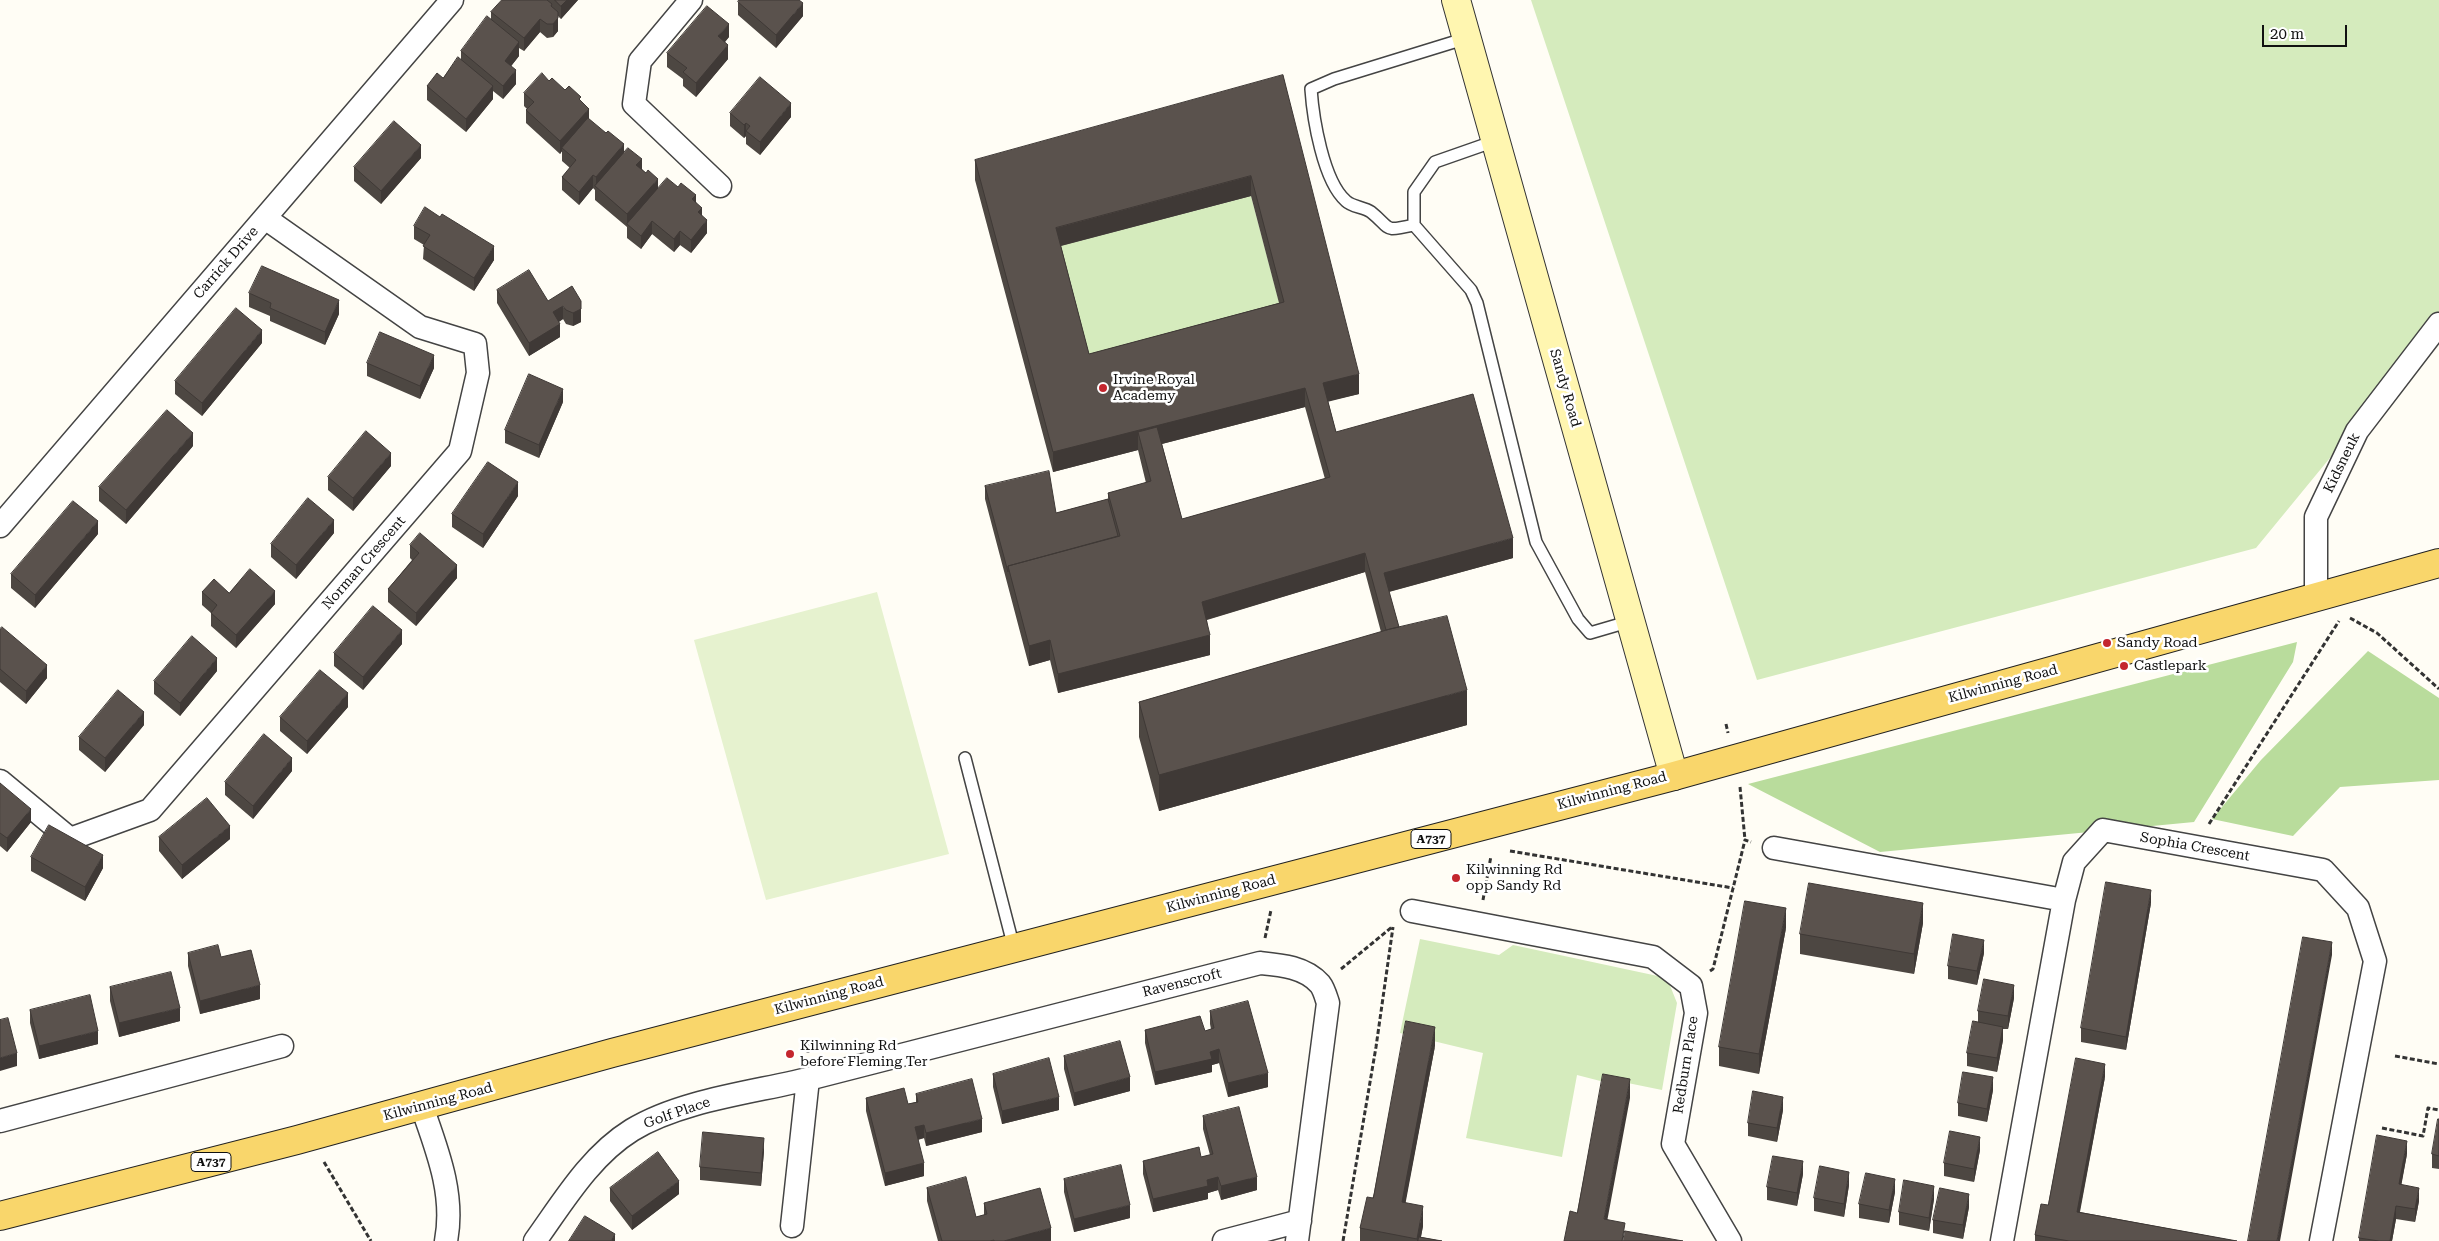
<!DOCTYPE html>
<html>
<head>
<meta charset="utf-8">
<style>
  body { margin:0 }
  #map { position:relative; width:2439px; height:1241px; overflow:hidden; background:#fffdf5; font-family:"Roboto Serif",serif }
  canvas { display:block }
  .scale { position:absolute; left:2262px; top:25px; width:85px; height:22px; box-sizing:border-box; border:2px solid #111; border-top:0; padding-left:6px; font-size:15px; line-height:18px; white-space:nowrap; color:#111; -webkit-text-stroke:4px #fff; paint-order:stroke }
</style>
</head>
<body>
<div id="map">
<canvas width="2439" height="1241"></canvas>
<div class="scale">20 m</div>
</div>
<script>
const ctx = document.querySelector('canvas').getContext('2d');
ctx.lineJoin = 'round';
function paint(path, color) {
  ctx.fillStyle = color;
  ctx.fill(path, 'evenodd');
}
function stroke(path, color, width, dash) {
  ctx.strokeStyle = color;
  ctx.lineWidth = width;
  ctx.lineCap = dash ? 'butt' : 'round';
  ctx.setLineDash(dash || []);
  ctx.stroke(path);
}
function write(font, color, halo, rows, align = 'center') {
  ctx.font = font + ' "Roboto Serif",serif';
  ctx.lineWidth = 5;
  ctx.setLineDash([]);
  ctx.textBaseline = 'middle';
  ctx.strokeStyle = halo;
  ctx.fillStyle = color;
  for (const [text, x, y, turn = 0] of rows) {
    ctx.save();
    ctx.translate(x, y);
    ctx.rotate((+turn || 0) * Math.PI / 180);
    ctx.textAlign = isNaN(turn) ? turn : align;
    if (halo) ctx.strokeText(text, 0, 0);
    ctx.fillText(text, 0, 0);
    ctx.restore();
  }
}
paint(new Path2D(`
  M1531,0H2439V325L2256,548L1757,680Z
  M1251,196L1284,321L1089,373L1056,247Z
  M1420,939L1499,955L1513,945L1667,978L1677,1003L1662,1090L1618,1081L1616,1085L1577,1075L1562,1157L1466,1138L1483,1053L1400,1033Z`), '#d5ebbd');
paint(new Path2D(`
  M2297,642L2293,662L2194,822L1880,852L1748,784Z
  M2368,651L2439,698V780L2340,787L2293,836L2212,819L2261,760Z`), '#b9dc9c');
paint(new Path2D(`
  M877,592L949,854L766,900L694,640Z`), '#e6f2cf');
const lane = new Path2D(`
  M1495,141L1435,162L1414,192V225L1471,290L1477,303L1536,542L1578,619L1590,633L1631,621
  M1414,225C1382,232 1392,229 1371,212C1364,207 1352,207 1346,201C1323,181 1313,118 1311,89L1334,79L1467,38
  M965,758L1014,948`);
const street = new Path2D(`
  M691,0L640,61L634,104L720,186
  M0,526L452,0
  M2316,597V517L2357,431L2439,324
  M0,781L70,839L150,810L460,451L478,373L475,344L420,327L265,218
  M1774,848L2064,900
  M1412,911L1653,957L1691,986L1696,1013L1673,1144L1730,1241
  M422,1107C437,1150 455,1194 446,1241
  M0,1121L282,1046
  M792,1226L808,1079
  M535,1241C563,1202 590,1156 632,1130C683,1099 758,1092 816,1077C964,1039 1112,1001 1260,963C1281,965 1305,967 1320,984C1324,989 1326,997 1328,1003L1297,1241
  M1224,1241L1300,1221
  M2002,1241L2064,900L2074,862L2103,830L2323,870L2358,908L2375,961L2321,1241`);
const secondary = new Path2D(`
  M1456,0L1674,776`);
const primary = new Path2D(`
  M0,1216L297,1140L612,1053L1674,776L2439,563`);
stroke(lane, '#444', 14);
stroke(street, '#444', 25);
stroke(secondary, '#333', 30);
stroke(primary, '#222', 30);
stroke(new Path2D(`
  M2350,618L2377,633L2439,689
  M1726,724L1728,733
  M1740,787L1745,840
  M2209,824L2339,621
  M1510,851L1733,888
  M1483,900L1491,856
  M1265,938L1271,910
  M1341,969L1392,927
  M1710,971L1713,969L1745,840L1751,842
  M808,1042V1053
  M2395,1056L2439,1064
  M2382,1128L2423,1136L2428,1108L2439,1110
  M324,1162L371,1241
  M1343,1241L1376,1047L1393,927`), '#333', 3, [5, 2.5]);
stroke(lane, '#fff', 11);
stroke(street, '#fff', 22);
stroke(secondary, '#fff6b0', 28);
stroke(primary, '#f9d66b', 28);
paint(new Path2D(`
  M502,0H578L561,19L558,16V31L553,37L547,38L540,32L524,51L519,48V56L511,66L516,84L503,99L493,91V99L466,132L427,100V86L443,78L461,59V51L491,19V12Z
  M738,2L803,16L776,48L738,15Z
  M729,37L725,42L728,59L696,97L683,86V79L667,67V53Z
  M1283,75L1359,394L1328,401L1336,432L1513,558L1389,592L1399,627L1467,725L1159,811L1139,737V702L1381,632L1365,572L1207,620L1210,655L1058,693L1050,660L1029,666L985,499V486L1056,513L1108,499V493L1146,483L1138,450L1053,472L975,180V160ZM1251,196L1279,303L1089,354L1061,246ZM1305,407L1325,479L1182,519L1162,444Z
  M549,81L565,90L581,102L589,119L624,153L642,169L658,188L696,202L702,215L707,233L691,253L680,245L674,252L652,234L641,249L627,238V227L595,200V190L593,188L579,205L562,190V177L570,168L562,161V151L560,154L526,123V110L527,109L524,106V93Z
  M730,113L791,117L760,155L746,144V136L744,138L730,126Z
  M421,158L381,204L354,181V167Z
  M414,226L494,260L474,291L423,259L424,245L414,239Z
  M497,290L548,301L581,314V322L573,326L566,324L563,319L559,322L560,337L529,356L497,303Z
  M249,293L339,314L325,345L270,321V316L249,307Z
  M262,343L202,416L175,394V381Z
  M367,363L434,368L420,399L367,376Z
  M563,402L539,458L505,443V430Z
  M193,446L126,524L99,501V487Z
  M391,466L353,511L328,490V477Z
  M518,496L483,548L452,527V514Z
  M334,533L296,579L271,557V544Z
  M98,534L35,608L11,588V574Z
  M410,545L457,578L416,626L388,602V589L412,560L410,558Z
  M202,592L229,593L275,604L236,648L211,626V613L202,605Z
  M0,629L47,678L26,704L0,682Z
  M402,644L363,690L334,666V653Z
  M217,671L180,716L154,694V681Z
  M348,707L307,754L280,731V717Z
  M144,725L105,772L79,750V737Z
  M292,771L253,819L225,795V782Z
  M0,783L31,822L7,852L0,846Z
  M159,837L230,839L182,879L159,851Z
  M31,857L103,868L85,901L31,871Z
  M2151,903L2126,1050L2081,1042V1028Z
  M1923,923L1914,974L1800,954V934Z
  M1786,928L1759,1074L1719,1066V1047Z
  M188,953L260,999L200,1014L188,966Z
  M1984,953L1977,985L1948,979V966Z
  M110,987L180,1021L119,1037L110,1001Z
  M2014,998L2008,1029H2003V1040L1997,1072L1967,1066V1053L1978,1022V1011Z
  M30,1010L98,1044L39,1059L30,1023Z
  M1210,1011L1268,1087L1228,1097L1219,1063L1212,1065V1072L1155,1085L1145,1043V1030L1205,1031L1211,1029L1210,1024Z
  M1435,1046L1405,1203L1423,1226L1421,1237L1442,1241H1360V1228Z
  M1064,1056L1130,1091L1074,1106L1064,1069Z
  M993,1074L1059,1110L1002,1124L993,1087Z
  M2105,1077L2080,1212L2237,1241H2035V1235Z
  M1993,1090L1987,1122L1958,1116V1103Z
  M916,1094L982,1132L926,1146L924,1138L918,1140L924,1176L885,1186L866,1111V1098L908,1104L916,1102Z
  M1783,1110L1777,1142L1748,1136V1123Z
  M1203,1116L1257,1190L1221,1200L1218,1190L1208,1193V1199L1153,1212L1143,1174V1161L1201,1157L1210,1155L1203,1129Z
  M2439,1119V1169L2432,1168V1154Z
  M1980,1150L1974,1182L1944,1176V1163Z
  M764,1151L761,1186L700,1180V1167Z
  M2407,1154L2401,1185L2419,1201L2415,1222L2396,1219L2392,1241H2359V1238Z
  M1803,1174L1797,1206L1767,1200V1187Z
  M1064,1179L1130,1218L1074,1232L1064,1192Z
  M1849,1185L1844,1217L1814,1211V1198Z
  M610,1188L679,1194L632,1230L610,1201Z
  M927,1188L976,1217L984,1215V1203L1051,1241H938L927,1201Z
  M1895,1192L1889,1223L1859,1218V1204Z
  M1934,1199L1929,1231L1899,1225V1212Z
  M1969,1207L1963,1239L1933,1233V1220Z`), '#4d4742');
paint(new Path2D(`
  M567,0H578L561,19V6Z
  M803,3V16L776,48V35Z
  M558,18V31L553,37V24Z
  M540,19V32L524,51V38Z
  M729,24V37L718,50V36Z
  M519,42V56L505,74V61Z
  M728,45V59L696,97V83Z
  M516,70V84L503,99V86Z
  M493,86V99L466,132V119Z
  M791,103V117L760,155V142Z
  M589,109V122L562,148V151L560,154V141Z
  M746,123V136L744,138V125Z
  M624,144V157L596,187V177Z
  M421,145V158L381,204V191Z
  M642,159V172L636,165Z
  M593,175V188L579,205V192Z
  M1251,176V196L1056,247V228Z
  M658,179V192L627,224V228V214Z
  M696,195V209L692,199Z
  M702,208V221L698,212Z
  M707,220V233L691,253V240Z
  M652,221V234L641,249V236Z
  M680,231V245L674,252V239Z
  M494,246V260L474,291V278Z
  M339,300V314L325,345V332Z
  M581,301V322L573,326V313Z
  M563,306V319L553,325V312Z
  M560,324V337L529,356V343Z
  M262,330V343L202,416V403Z
  M434,355V368L420,399V386Z
  M1359,374V394L1323,403V383Z
  M1305,388V407L1142,449L1138,432V450L1053,472V452Z
  M563,389V402L539,458V445Z
  M193,433V446L126,524V510Z
  M391,453V466L353,511V498Z
  M518,482V496L483,548V534Z
  M334,520V533L296,579V565Z
  M98,521V534L35,608V595Z
  M1513,538V558L1384,593V573Z
  M1365,553V572L1202,621V602Z
  M457,565V578L416,626V613Z
  M275,591V604L236,648V635Z
  M402,630V644L363,690V677Z
  M1210,635V655L1058,693V674Z
  M1050,640V660L1029,666V646Z
  M217,658V671L180,716V703Z
  M47,665V678L26,704V691Z
  M1467,690V725L1159,811V775Z
  M348,693V707L307,754V741Z
  M144,712V725L105,772V758Z
  M292,758V771L253,819V806Z
  M31,809V822L7,852V838Z
  M230,826V839L182,879V865Z
  M103,855V868L85,901V887Z
  M2151,890V903L2126,1050V1037Z
  M1923,903V923L1914,974V954Z
  M1786,908V928L1759,1074V1054Z
  M1984,940V953L1977,985V971Z
  M2332,942V955L2280,1241H2277Z
  M260,985V999L200,1014V1001Z
  M2014,985V998L2008,1029V1016Z
  M180,1008V1021L119,1037V1023Z
  M1435,1027V1046L1402,1222V1202Z
  M2003,1027V1040L1997,1072V1058Z
  M98,1031V1044L39,1059V1046Z
  M1219,1049V1063L1212,1065V1072L1155,1085V1072L1210,1052Z
  M17,1053V1066L0,1071V1058Z
  M2105,1064V1077L2077,1225V1212Z
  M1268,1073V1087L1228,1097V1083Z
  M1130,1077V1091L1074,1106V1093Z
  M1993,1077V1090L1987,1122V1109Z
  M1630,1079V1098L1604,1238V1219Z
  M1059,1097V1110L1002,1124V1111Z
  M1783,1097V1110L1777,1142V1128Z
  M982,1119V1132L926,1146V1133Z
  M924,1125V1138L915,1140V1127Z
  M1980,1137V1150L1974,1182V1169Z
  M764,1138V1151L761,1186V1173Z
  M2407,1141V1154L2399,1198V1184Z
  M1803,1161V1174L1797,1206V1193Z
  M924,1163V1176L885,1186V1173Z
  M1849,1172V1185L1844,1217V1204Z
  M1218,1177V1190L1208,1193V1199L1153,1212V1199L1207,1180Z
  M1257,1177V1190L1221,1200V1186Z
  M1895,1179V1192L1889,1223V1210Z
  M679,1181V1194L632,1230V1216Z
  M1934,1186V1199L1929,1231V1218Z
  M2419,1188V1201L2415,1222V1209Z
  M1969,1194V1207L1963,1239V1225Z
  M1130,1205V1218L1074,1232V1219Z
  M1423,1206V1226L1420,1241H1417Z
  M2396,1206V1219L2392,1241H2390Z
  M1051,1228V1241H1004Z
  M615,1234V1241H611Z`), '#3f3936');
const building = new Path2D(`
  M502,0H547L552,4L551,6L558,12V18L553,24H547L540,19L524,38L491,12Z
  M555,0H567L561,6Z
  M739,0H799L803,3L776,35L738,2Z
  M707,6L729,24L718,36L728,45L696,83L683,72L687,68L667,53Z
  M487,16L519,42L505,61L516,70L503,86L461,51Z
  M458,57L493,86L466,119L427,86L437,73L443,78Z
  M542,73L549,81L552,78L565,90L569,86L581,97L579,99L589,109L560,141L526,110L534,102L524,93Z
  M1283,75L1359,374L1323,383L1336,432L1473,394L1513,538L1384,573L1399,627L1386,630L1365,553L1202,602L1210,635L1058,674L1050,640L1029,646L1008,566L1120,536L1108,493L1151,481L1138,432L1157,427L1182,519L1330,477L1305,388L1053,452L975,160ZM1251,176L1284,302L1089,354L1056,228Z
  M760,77L791,103L760,142L746,131L750,126L746,123L744,125L730,113Z
  M588,118L606,133L608,131L624,144L596,177L593,175L579,192L562,177L576,160L562,148Z
  M394,121L421,145L381,191L354,167Z
  M628,148L642,159L636,165L646,173L648,170L658,179L627,214L595,186Z
  M667,178L678,187L681,183L696,195L692,199L702,208L698,212L707,220L691,240L680,231L674,239L652,221L641,236L627,224Z
  M425,207L440,217L442,214L494,246L474,278L423,246L430,235L414,226Z
  M262,266L339,300L325,332L270,308L271,303L249,293Z
  M529,270L548,301L572,286L581,301V309L573,313L566,310L563,306L553,312L560,324L529,343L497,290Z
  M236,308L262,330L202,403L175,381Z
  M380,332L434,355L420,386L367,363Z
  M529,374L563,389L539,445L505,430Z
  M167,410L193,433L126,510L99,487Z
  M366,431L391,453L353,498L328,477Z
  M488,462L518,482L483,534L452,514Z
  M1049,471L1056,513L1108,499L1118,536L1008,566V572L985,486Z
  M308,498L334,520L296,565L271,544Z
  M73,501L98,521L35,595L11,574Z
  M420,533L457,565L416,613L388,589L419,553L410,545Z
  M250,569L275,591L236,635L211,613L217,605L202,592L214,579L229,593Z
  M373,606L402,630L363,677L334,653Z
  M1447,616L1467,690L1159,775L1139,702L1390,629Z
  M2,627L47,665L26,691L0,669V629Z
  M192,636L217,658L180,703L154,681Z
  M320,670L348,693L307,741L280,717Z
  M118,690L144,712L105,758L79,737Z
  M264,734L292,758L253,806L225,782Z
  M0,783L31,809L7,838L0,833Z
  M207,798L230,826L182,865L159,837Z
  M49,825L103,855L85,887L31,857Z
  M2106,882L2151,890L2126,1037L2081,1028Z
  M1809,883L1923,903L1914,954L1800,934Z
  M1745,901L1786,908L1759,1054L1719,1047Z
  M1953,934L1984,940L1977,971L1948,966Z
  M2303,937L2332,942L2277,1241H2248Z
  M218,945L221,957L251,950L260,985L200,1001L188,953Z
  M171,972L180,1008L119,1023L110,987Z
  M1984,979L2014,985L2008,1016L1978,1011Z
  M90,995L98,1031L39,1046L30,1010Z
  M1248,1001L1268,1073L1228,1083L1219,1049L1210,1052L1212,1059L1155,1072L1145,1030L1200,1016L1205,1031L1214,1028L1210,1011Z
  M8,1018L17,1053L0,1058V1020Z
  M1406,1021L1435,1027L1402,1202L1423,1206L1417,1239L1360,1228L1367,1197L1373,1198Z
  M1973,1021L2003,1027L1997,1058L1967,1053Z
  M1120,1041L1130,1077L1074,1093L1064,1056Z
  M1049,1058L1059,1097L1002,1111L993,1074Z
  M2076,1058L2105,1064L2077,1212L2237,1241H2069L2035,1235L2041,1204L2048,1205Z
  M1963,1072L1993,1077L1987,1109L1958,1103Z
  M1603,1074L1630,1079L1604,1219L1625,1223L1622,1241H1564L1570,1211L1577,1213Z
  M972,1079L982,1119L926,1133L924,1125L915,1127L924,1163L885,1173L866,1098L904,1088L908,1104L918,1102L916,1094Z
  M1753,1091L1783,1097L1777,1128L1748,1123Z
  M1239,1107L1257,1177L1221,1186L1218,1177L1207,1180L1208,1186L1153,1199L1143,1161L1199,1147L1201,1157L1213,1154L1203,1116Z
  M2438,1119H2439V1156L2432,1154Z
  M1950,1131L1980,1137L1974,1169L1944,1163Z
  M703,1132L764,1138L761,1173L700,1167Z
  M2377,1135L2407,1141L2399,1184L2419,1188L2415,1209L2396,1206L2390,1241H2379L2359,1238Z
  M658,1152L679,1181L632,1216L610,1188Z
  M1773,1156L1803,1161L1797,1193L1767,1187Z
  M1121,1165L1130,1205L1074,1219L1064,1179Z
  M1820,1166L1849,1172L1844,1204L1814,1198Z
  M1866,1173L1895,1179L1889,1210L1859,1204Z
  M966,1177L976,1217L987,1214L984,1203L1040,1188L1051,1228L1004,1241H994V1240L990,1241H942L927,1188Z
  M1904,1180L1934,1186L1929,1218L1899,1212Z
  M1940,1188L1969,1194L1963,1225L1933,1220Z
  M585,1216L615,1234L611,1241H569Z
  M1625,1231L1683,1241H1623Z
  M1419,1237L1442,1241H1418Z`);
paint(building, '#5a524d');
stroke(building, '#3f3936', 1);
for (const [x, y, r, color] of [
  [1103,388,5,"#c4262e"],
  [2107,643,5,"#c4262e"],
  [2124,666,5,"#c4262e"],
  [1456,878,5,"#c4262e"],
  [790,1054,5,"#c4262e"]
]) {
  const dot = new Path2D();
  dot.arc(x, y, r, 0, 2 * Math.PI);
  ctx.fillStyle = color;
  ctx.fill(dot);
  stroke(dot, '#fff', 2);
}
for (const [x, y, w] of [
  [1431,839,40],
  [211,1162,40]
]) {
  const box = new Path2D();
  box.roundRect(x - w / 2, y - 9.5, w, 19, 4);
  ctx.fillStyle = '#fff';
  ctx.fill(box);
  stroke(box, '#111', 1);
}
write('bold 12px', '#111', null, [
  ["A737",1431,839],
  ["A737",211,1162]
]);
write('14px', '#111', '#fff', [
  ["Carrick Drive",226,263,-49],
  ["Sandy Road",1565,388,74],
  ["Kidsneuk",2342,463,-64],
  ["Norman Crescent",364,563,-49],
  ["Kilwinning Road",2003,684,-15],
  ["Kilwinning Road",1612,791,-15],
  ["Sophia Crescent",2195,847,10],
  ["Kilwinning Road",1221,894,-15],
  ["Ravenscroft",1182,983,-14],
  ["Kilwinning Road",829,996,-15],
  ["Redburn Place",1686,1065,-81],
  ["Kilwinning Road",438,1102,-15],
  ["Golf Place",677,1113,-19]
]);
write('14px', '#111', '#fff', [
  ["Irvine Royal",1113,380],
  ["Academy",1113,396],
  ["Sandy Road",2117,643],
  ["Castlepark",2134,666],
  ["Kilwinning Rd",1466,870],
  ["opp Sandy Rd",1466,886],
  ["Kilwinning Rd",800,1046],
  ["before Fleming Ter",800,1062]
], 'left');
</script>
</body>
</html>
